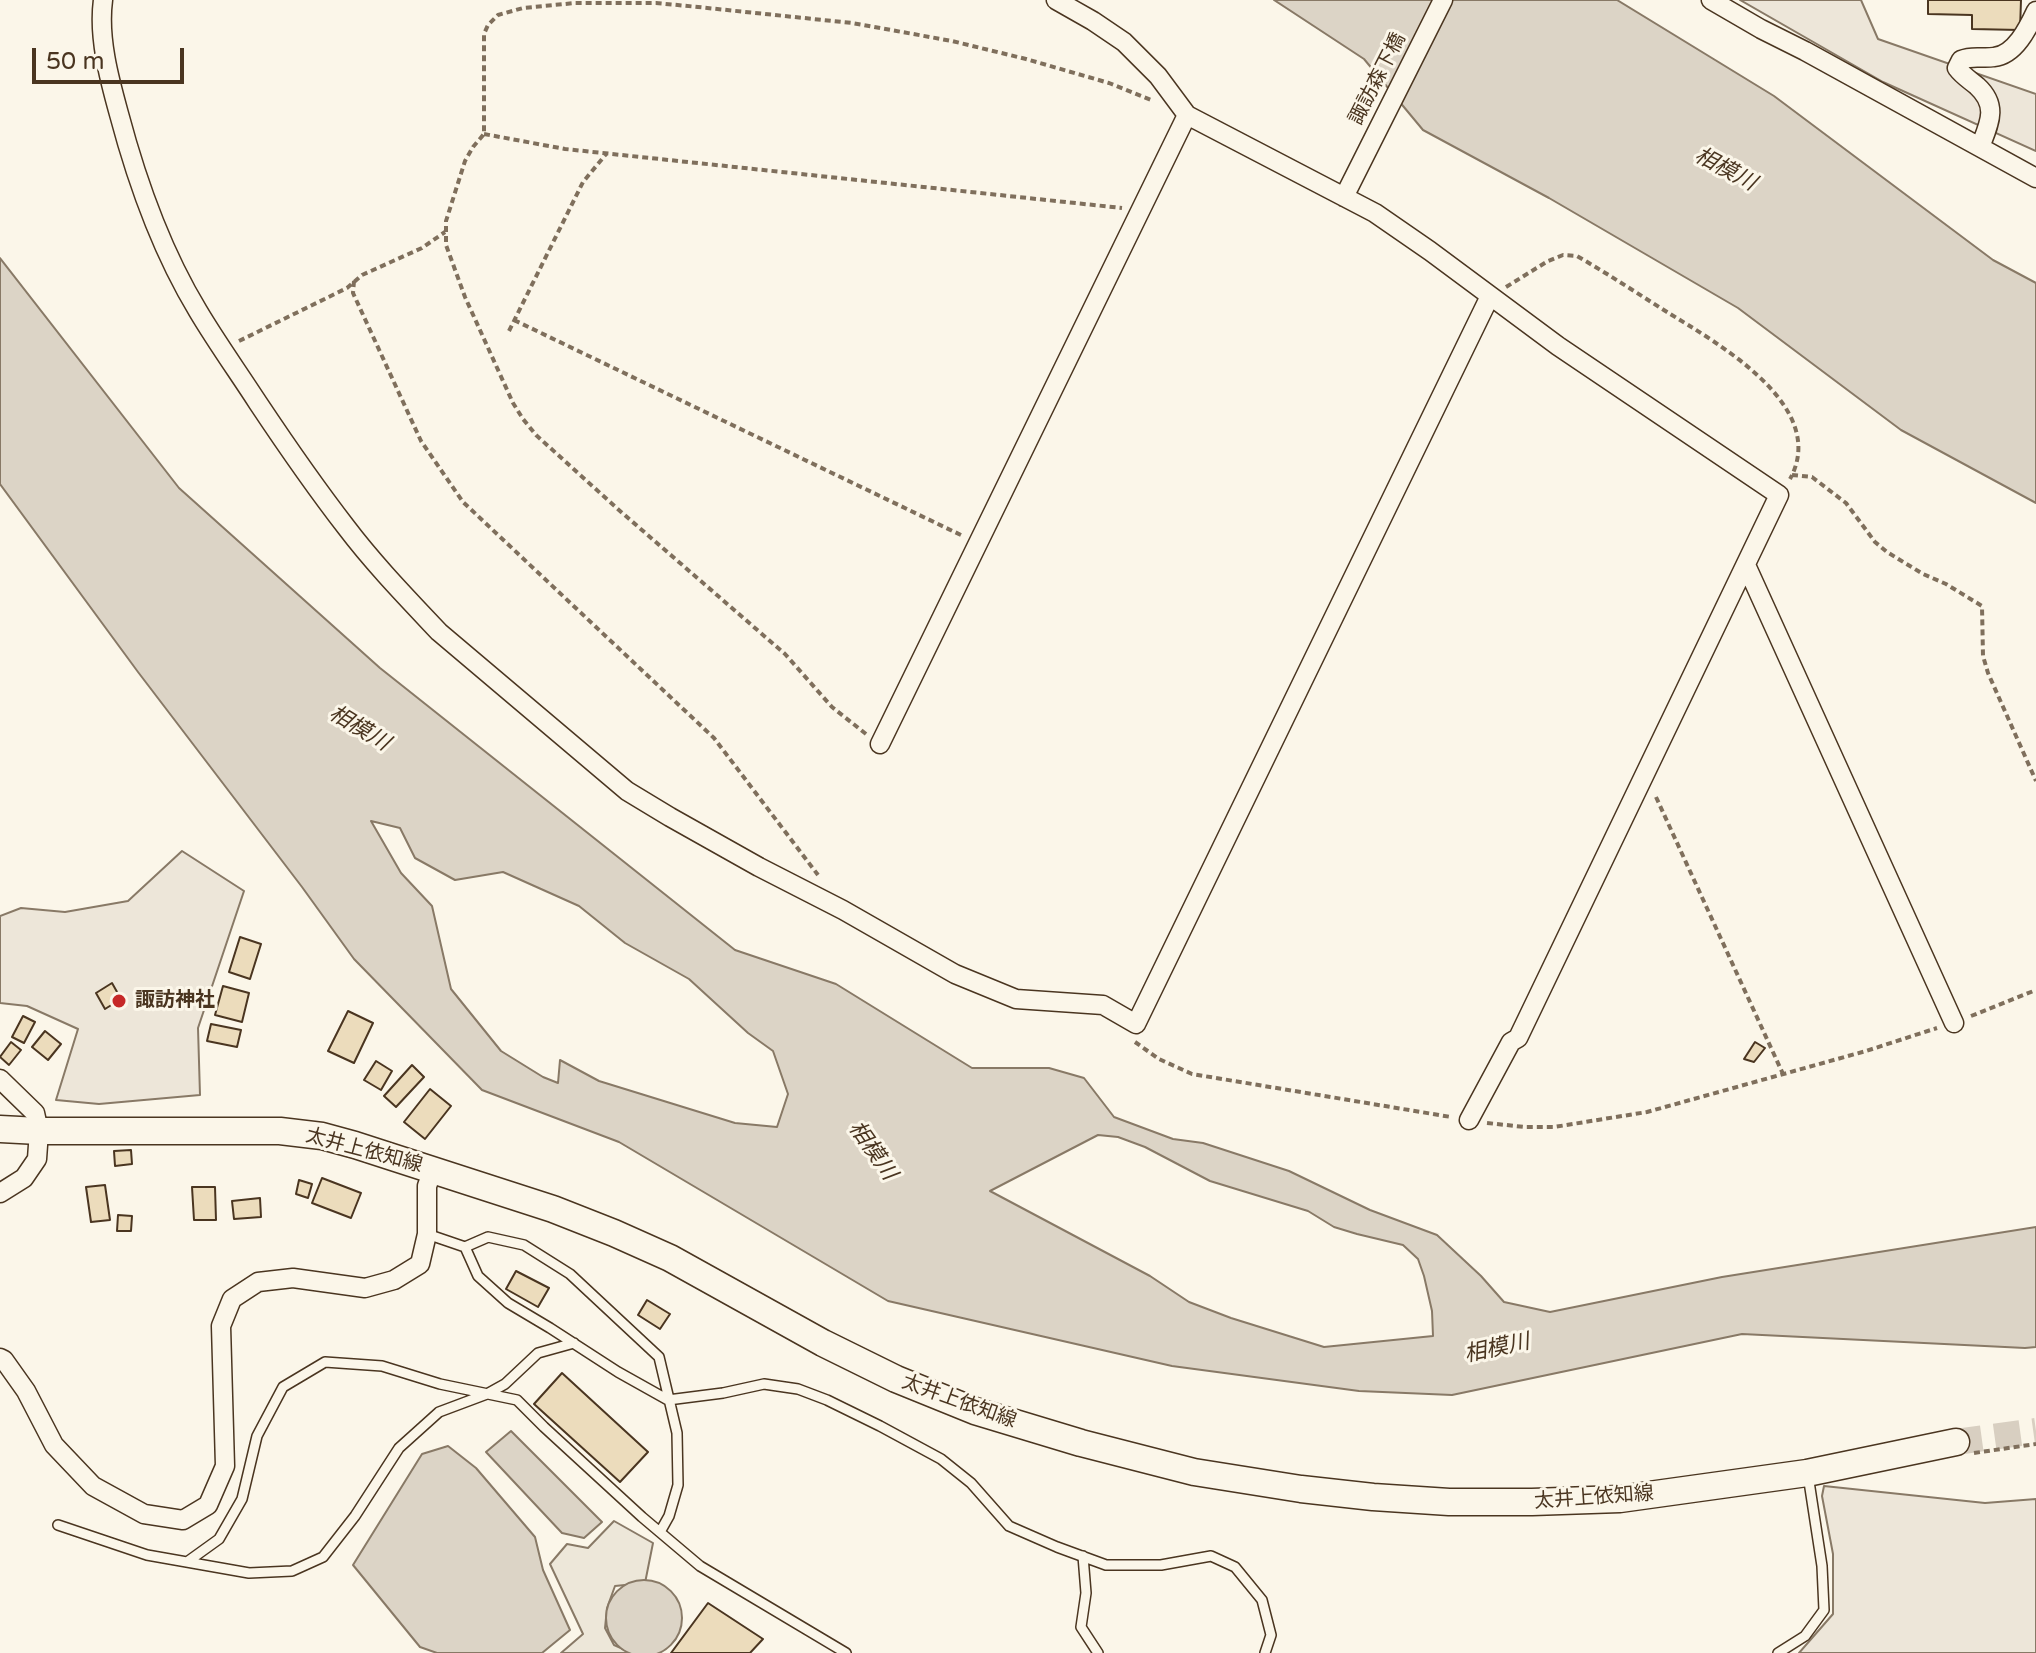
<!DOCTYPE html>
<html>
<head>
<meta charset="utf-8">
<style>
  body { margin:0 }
  #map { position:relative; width:2036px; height:1653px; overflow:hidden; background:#fbf6e9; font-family:"Varela Round",sans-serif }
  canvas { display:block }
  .scale { position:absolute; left:32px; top:48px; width:152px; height:36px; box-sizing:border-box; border:4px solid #4a3520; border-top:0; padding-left:10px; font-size:24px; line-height:28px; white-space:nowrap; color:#4a3520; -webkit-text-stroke:6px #fbf6e9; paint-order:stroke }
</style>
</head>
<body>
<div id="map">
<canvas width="2036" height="1653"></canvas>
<div class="scale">50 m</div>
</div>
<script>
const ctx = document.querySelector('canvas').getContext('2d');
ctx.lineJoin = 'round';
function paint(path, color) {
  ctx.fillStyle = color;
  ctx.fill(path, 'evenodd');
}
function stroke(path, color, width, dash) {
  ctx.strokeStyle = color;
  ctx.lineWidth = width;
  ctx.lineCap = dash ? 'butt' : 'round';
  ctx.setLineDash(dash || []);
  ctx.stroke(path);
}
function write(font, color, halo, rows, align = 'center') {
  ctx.font = font + ' "Varela Round","Noto Sans JP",sans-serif';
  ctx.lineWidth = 6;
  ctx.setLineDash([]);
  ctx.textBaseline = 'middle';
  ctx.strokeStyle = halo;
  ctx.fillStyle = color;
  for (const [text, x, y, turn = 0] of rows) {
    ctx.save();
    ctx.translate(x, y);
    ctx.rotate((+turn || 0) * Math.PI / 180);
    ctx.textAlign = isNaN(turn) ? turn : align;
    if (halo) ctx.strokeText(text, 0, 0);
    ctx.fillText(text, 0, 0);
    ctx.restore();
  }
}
const green = new Path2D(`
  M1740,0H1861L1878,39L2036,94V151L1883,82Z
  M182,851L244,891L198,1028L200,1095L99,1104L56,1100L78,1029L27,1006L0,1003V916L21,908L65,912L128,901Z
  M1824,1486L1985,1503L2036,1499V1653H1799L1833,1614V1554L1822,1496Z`);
paint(green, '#ede6d9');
stroke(green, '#887966', 2);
const parking = new Path2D(`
  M614,1521L653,1543L645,1583L615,1586L607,1608L605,1628L614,1645L632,1653H561L583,1634L550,1564L567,1544L588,1548Z`);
paint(parking, '#ede7d9');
stroke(parking, '#887966', 2);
const water = new Path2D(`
  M1274,0H1617L1774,96L1993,260L2036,283V503L1901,430L1738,308L1549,198L1423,130L1364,59Z
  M0,258L179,488L380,668L735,950L836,984L972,1068H1049L1084,1078L1114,1117L1173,1139L1203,1143L1289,1171L1370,1210L1437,1235L1481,1276L1504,1302L1550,1312L1722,1277L2036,1227V1347L2025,1348L1742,1334L1452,1395L1359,1391L1172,1366L888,1301L619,1142L482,1090L354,959L302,887L138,672L0,484ZM371,821L400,828L415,858L455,880L503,872L579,906L625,943L689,979L748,1033L773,1051L788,1094L777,1127L735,1123L599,1081L560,1060L558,1083L543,1077L501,1051L451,989L432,906L401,873ZM1098,1135L1118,1137L1145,1147L1210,1181L1308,1211L1334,1227L1357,1234L1403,1245L1418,1259L1424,1276L1432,1311L1433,1336L1324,1347L1231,1318L1189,1302L1150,1276L990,1191Z
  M511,1431L602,1522L584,1538L562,1533L486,1452Z
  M448,1446L476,1468L535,1537L543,1570L570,1630L542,1653H437L420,1647L353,1565L422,1454Z
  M606 1618a38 38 0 1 1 76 0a38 38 0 1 1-76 0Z`);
paint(water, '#dcd4c6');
stroke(water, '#887966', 2);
const building = new Path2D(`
  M1928,0H2021L2020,30L1972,29V15L1928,14Z
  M240,937L261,944L250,979L229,972Z
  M112,983L121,999L105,1009L96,993Z
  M223,986L249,993L242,1022L215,1015Z
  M348,1011L373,1023L354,1063L328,1051Z
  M23,1016L35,1022L24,1043L12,1037Z
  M211,1024L241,1030L237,1047L207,1041Z
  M45,1031L61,1044L48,1060L32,1047Z
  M11,1042L21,1050L9,1065L0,1057Z
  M1755,1042L1765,1048L1754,1062L1744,1059Z
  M376,1061L392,1071L381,1090L364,1080Z
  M412,1065L424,1077L396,1107L384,1096Z
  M430,1089L451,1106L425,1139L404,1122Z
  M131,1150L132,1164L115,1166L114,1151Z
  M322,1178L361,1193L351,1218L312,1203Z
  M299,1180L312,1184L308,1198L296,1194Z
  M105,1185L110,1220L91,1222L86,1187Z
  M192,1187H215L216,1220H194Z
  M260,1198L261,1217L234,1219L232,1201Z
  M118,1215L132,1216L131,1231H117Z
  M516,1271L549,1288L538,1307L506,1289Z
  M647,1300L670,1314L660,1329L638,1315Z
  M562,1373L648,1452L620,1482L534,1404Z
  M708,1603L763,1639L750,1653H671Z`);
paint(building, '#ecdcbc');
stroke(building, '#4a3520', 2);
stroke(new Path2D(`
  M1956,1442L2036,1431`), '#d8cfc1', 26, [26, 13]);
const lane = new Path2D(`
  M427,1234L465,1247L478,1276L508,1303L550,1328L618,1372L668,1400L723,1393L764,1384L798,1389L827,1400L880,1426L941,1459L971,1483L1009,1526L1057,1547L1106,1565H1161L1211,1556L1235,1567L1262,1600L1271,1635L1265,1653
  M465,1247L488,1237L524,1245L570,1274L659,1357L677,1433L678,1485L669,1516L660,1532
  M58,1525L147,1555L249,1573L292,1571L323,1557L355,1516L399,1448L439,1412L487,1394L505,1384L538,1353L574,1343
  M1083,1556L1086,1593L1081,1627L1098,1653
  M187,1562L219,1539L242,1499L257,1436L283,1387L325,1362L382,1366L440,1384L517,1400L544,1427L642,1517L700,1566L846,1653
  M1778,1653L1805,1636L1824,1610L1822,1566L1808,1475`);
const street = new Path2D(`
  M103,0C98,37 109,78 119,114C137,182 161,250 198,311C217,343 238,372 258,403C286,445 315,487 346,527C374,564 407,598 439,632L627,791L670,817L759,867L843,910L955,974L1016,999L1103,1005L1136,1024L1490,296
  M1056,0L1093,21L1124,42L1158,76L1187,115L1375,213L1430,251L1558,346L1779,495L1518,1038L1511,1042L1469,1120
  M1711,0L1761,29L1805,51L2036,178
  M1980,147C1989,124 1999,106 1977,86C1970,80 1963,76 1957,68L1961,60C1973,55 1982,59 1994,57C2015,55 2028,28 2036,11
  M1344,197L1443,0
  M1746,565L1954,1023
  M880,744L1187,115
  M0,1079L35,1113L39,1131L37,1159L24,1178L0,1193
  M0,1358L4,1360L26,1391L54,1445L93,1486L144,1514L183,1520L208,1505L225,1466L221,1326L232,1299L258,1282L293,1278L365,1288L394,1280L420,1264L427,1234V1186L433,1170`);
const secondary = new Path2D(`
  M0,1129L39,1131H280L322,1136L355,1145L553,1209L614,1233L670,1258L823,1343L896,1379L975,1411L1081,1443L1194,1472L1301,1489L1373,1497L1449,1502H1532L1620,1499L1807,1473L1956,1442`);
stroke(lane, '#4a3520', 12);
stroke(street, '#4a3520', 21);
stroke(secondary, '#4a3520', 29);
stroke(new Path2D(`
  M484,134L565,149L1122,208
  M354,281L353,293L421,441L463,502L714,738L818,875
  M1506,287L1548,261L1563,255L1577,256C1608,274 1637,293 1667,312C1717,343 1830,406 1790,479
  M514,320L963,536
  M509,331L583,182L607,153
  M239,341L347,288L362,275L422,248L445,232
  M1792,475L1812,477L1846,503L1875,542L1887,552L1923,574L1946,584L1982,606L1983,656L1988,673L2036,781
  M866,734L832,707L785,654L620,511L536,435L523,419L513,403L465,297L446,245V221L465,161L473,147L484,134V34L488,25L498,15L523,8L575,3H656L698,7L852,23L952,41L1026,59L1109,83L1151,100
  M1656,797L1783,1074
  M1971,1016L2036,990
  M1135,1042L1159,1059L1192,1074L1451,1117
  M1487,1123L1525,1127H1554L1647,1112L1866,1051L1937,1028
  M1974,1453L2036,1444`), '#7f6f5c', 4, [6, 4]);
stroke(lane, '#fbf6e9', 9);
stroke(street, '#fbf6e9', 18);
stroke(secondary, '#fbf6e9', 26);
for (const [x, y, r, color] of [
  [119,1001,8,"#c62828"]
]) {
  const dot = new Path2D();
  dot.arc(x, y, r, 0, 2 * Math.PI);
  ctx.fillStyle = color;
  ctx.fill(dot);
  stroke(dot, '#fbf6e9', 3);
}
write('20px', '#4a3520', '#fbf6e9', [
  ["諏訪森下橋",1378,79,-63],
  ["太井上依知線",364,1151,15],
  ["太井上依知線",959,1402,20],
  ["太井上依知線",1594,1498,-4]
]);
write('bold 20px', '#4a3520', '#fbf6e9', [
  ["諏訪神社",135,1001]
], 'left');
write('italic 22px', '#4a3520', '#fbf6e9', [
  ["相模川",1725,170,28],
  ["相模川",359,729,31],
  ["相模川",872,1151,55],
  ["相模川",1497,1349,-12]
]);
</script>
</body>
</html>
